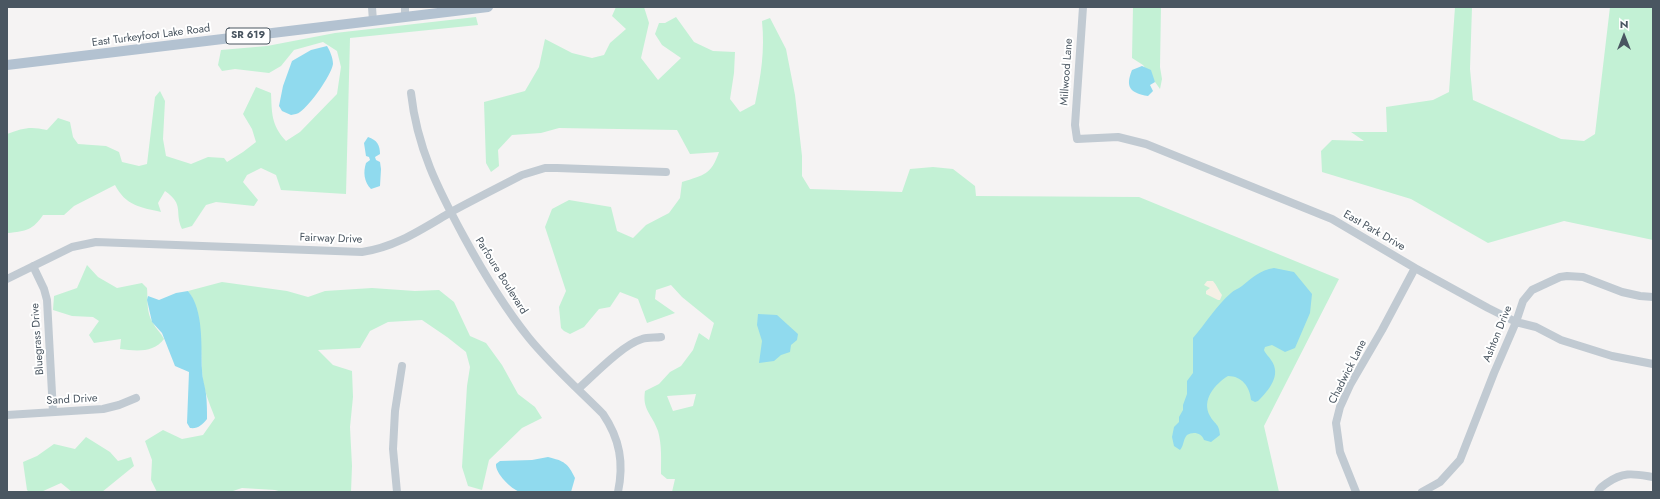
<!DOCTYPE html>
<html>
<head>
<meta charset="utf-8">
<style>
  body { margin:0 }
  #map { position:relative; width:1660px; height:499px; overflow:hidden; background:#f5f3f3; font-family:Jost,sans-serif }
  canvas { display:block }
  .frame { position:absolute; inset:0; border:8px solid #4a5661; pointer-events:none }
  .north { position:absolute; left:1604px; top:16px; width:40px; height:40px; -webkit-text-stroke:3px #fff; paint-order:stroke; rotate:0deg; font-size:11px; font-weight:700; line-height:16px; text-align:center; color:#4a5661 }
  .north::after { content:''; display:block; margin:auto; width:14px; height:18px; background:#4a5661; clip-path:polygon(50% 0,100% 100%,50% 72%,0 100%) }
</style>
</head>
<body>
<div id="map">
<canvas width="1660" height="499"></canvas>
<div class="frame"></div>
<div class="north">N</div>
</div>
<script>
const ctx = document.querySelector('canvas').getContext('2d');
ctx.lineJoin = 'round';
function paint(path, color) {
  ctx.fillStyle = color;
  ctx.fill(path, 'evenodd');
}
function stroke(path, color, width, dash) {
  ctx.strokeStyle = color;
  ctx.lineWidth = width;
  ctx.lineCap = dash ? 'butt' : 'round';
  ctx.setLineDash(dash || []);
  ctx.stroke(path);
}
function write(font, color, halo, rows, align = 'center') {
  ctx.font = font + ' Jost,sans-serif';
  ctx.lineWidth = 4;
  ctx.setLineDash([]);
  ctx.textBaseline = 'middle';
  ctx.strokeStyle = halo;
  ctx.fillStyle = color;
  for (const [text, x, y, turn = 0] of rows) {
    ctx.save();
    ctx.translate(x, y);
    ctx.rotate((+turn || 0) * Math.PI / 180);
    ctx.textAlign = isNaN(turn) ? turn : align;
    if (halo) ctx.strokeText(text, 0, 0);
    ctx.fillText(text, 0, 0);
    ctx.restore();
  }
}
paint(new Path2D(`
  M616,7H644L649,23L641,58L658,80L681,58L662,45L655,34L659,23H665L676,17L694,42L713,51L735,52L734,73L730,99L740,112L755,104C761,75 765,51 762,21L770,18L786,49L795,95L802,156V176L810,189L902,192L910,169L933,167L953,169L975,186L976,196L1139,197L1339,279L1264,426L1279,492H672L675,479H667L661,474C661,460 662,445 658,431C652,414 642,410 645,391L659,384L670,372L681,366L693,350L699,333L709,340L714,323L682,297L671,285L656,290L655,299L675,313L647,323L638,299L620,292L610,307L599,309L584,327L570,334L564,331L561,328L559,307L566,291L545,227L552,209L569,200L611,207L617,231L633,238L646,225L669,213L680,198L682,182C704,175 711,175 719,152L690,154L677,130L559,128L541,133L512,135L498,150L499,166L491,172L486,163L484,102L525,91L539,67L545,39L572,53L592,58L604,55L610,43L626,29L612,16ZM696,394L693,406L673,411L667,396Z
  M1133,7H1161L1160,67L1162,79L1160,89L1143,65L1132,58Z
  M1455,7H1472L1470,69L1473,100L1561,139L1584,141L1595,134L1610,7H1653V240L1564,221L1488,243L1411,199L1322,172L1321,151L1332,140L1364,141L1351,132H1387L1386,107L1433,100L1449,92Z
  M476,17L478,25L350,38L346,194L281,190L276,175L261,168L247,175L243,182L258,200L254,206L216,202L206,205L192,226L182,229C174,212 185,205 165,191L158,203L161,212C140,207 126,206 115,185L74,206L64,215H43C33,230 26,231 8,233L7,232V134C23,128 30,126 47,130L58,118L70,122L73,137L78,144L106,146L119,152L122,162L139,166L147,164L155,97L160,91L165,101L163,139L166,156L191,164L208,157L224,158L227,162L243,152L256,142L252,129L243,114L256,87L271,93C272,113 271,125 286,141L300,132L337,94L341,67L337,51L323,42L294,50L281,66L269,73L235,69L222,71L218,65L221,50L267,46L335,33Z
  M87,265L98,277L117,288L142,283L147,288C148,299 146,313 153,323C156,329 161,333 164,339C154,353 136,351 120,349L121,339L94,343L89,335L99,321L93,317L72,316L53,310L54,296L77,288Z
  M222,282L287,291L308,297L325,291L372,288L415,291L439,290L454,302L470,336L486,343L502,365L518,394L535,407L542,418L522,428L489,460L482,490L468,486L462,467L467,386L470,367L466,352L447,337L422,320L388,322L370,331L360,348L318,350L333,365L352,371L353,397L350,427L352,466L351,492H282L275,490L242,488L230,492H157L151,480L152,460L145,441L163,430L182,439L203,435L215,418C209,402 202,387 202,370C201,349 201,307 188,291Z
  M86,437L110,452L118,461L131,457L134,466L102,492H72L61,483L41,492H29L27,490L23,462L37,456L54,444L75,449Z`), '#c3f1d5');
paint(new Path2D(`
  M1207,281H1213C1217,285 1218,290 1222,295L1220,300H1218L1206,294V291L1210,288L1204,285Z`), '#f5f0e5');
paint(new Path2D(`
  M327,46C330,51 333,58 333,64C331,76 310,105 300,112C298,114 294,114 291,115L282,111L279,106L283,86L292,61L311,50Z
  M1142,66L1151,70L1155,82L1150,85L1153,91L1148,96C1130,93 1125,87 1132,70Z
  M368,137C377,140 380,145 380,154L375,157L376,160L380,162L381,169L380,186L371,189C364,182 363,172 366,163L370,160L369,157L366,156L364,143Z
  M1274,268L1294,272L1312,294L1310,313L1295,348L1285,352L1272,345L1265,347L1264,350C1266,355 1269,356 1271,360C1282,375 1269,390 1258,401L1255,402L1251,400C1250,387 1242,376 1228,376C1215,384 1201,400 1210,416C1215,425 1219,423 1220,435L1211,442L1204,440C1202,433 1193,431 1187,435C1183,439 1184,446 1180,450L1174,446L1172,437L1174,427L1179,422V417L1183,410V405L1187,394V381L1193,373V338C1206,323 1216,306 1231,293C1234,290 1238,289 1242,286C1252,278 1260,270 1274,268Z
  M188,291C204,310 201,346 202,370C202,378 205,386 206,394C207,403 207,411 207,419C202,425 198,429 190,428L187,423L189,372L175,366L162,333L152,322L147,300L148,296L159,300L176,293Z
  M758,314L777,315L798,334L797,340L791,345L790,352L781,355L774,361L759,363L762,341L757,325Z
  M548,457C564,461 568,463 575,478L571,492C562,492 526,494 520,492C511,489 495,473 496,464L500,461L532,460Z`), '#90daee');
stroke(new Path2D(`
  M372,7L373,21
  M1083,7L1075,125L1077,139L1118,137L1146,144L1332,219L1415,268L1488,308L1516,322L1536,327L1561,340L1612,356L1653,364
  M405,17V7
  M411,93C417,148 438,189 464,237C483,272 504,307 529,338C551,365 578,389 603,414C620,439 624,463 618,492
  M33,266L44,289L47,300L53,412
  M7,279L72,247L96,242L362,252C396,247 422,229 451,212C475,199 499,187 522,175L545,168H557L666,172
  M578,389C594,375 622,345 642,339C648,337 656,338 661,337
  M7,415L103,409L119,405L136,398
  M397,492L393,449L395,411L402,366
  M1356,492L1340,452L1336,423L1340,407L1350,385L1382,330L1415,268
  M1422,492L1440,482L1460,460L1494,373L1516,322L1523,301L1532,290L1560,277L1567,276L1583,277L1622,292L1640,296L1653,297
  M1598,492C1600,487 1603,486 1607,483C1624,471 1634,474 1653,477`), '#c1cad2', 8);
stroke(new Path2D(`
  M7,65L488,7`), '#b3c2d1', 10);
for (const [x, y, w] of [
  [248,36,44]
]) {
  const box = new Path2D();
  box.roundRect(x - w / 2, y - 8, w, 16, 3);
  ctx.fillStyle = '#fff';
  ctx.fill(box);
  stroke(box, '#4a5661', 1);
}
write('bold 10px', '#4a5661', null, [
  ["SR 619",248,36]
]);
write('11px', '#4a5661', '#fff', [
  ["East Turkeyfoot Lake Road",151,36,-7],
  ["Millwood Lane",1067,72,-86],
  ["East Park Drive",1374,231,30],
  ["Fairway Drive",331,239,2],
  ["Parfoure Boulevard",501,276,58],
  ["Ashton Drive",1498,334,-68],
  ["Bluegrass Drive",38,339,-94],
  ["Chadwick Lane",1348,372,-63],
  ["Sand Drive",72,400,-3]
]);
</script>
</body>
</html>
